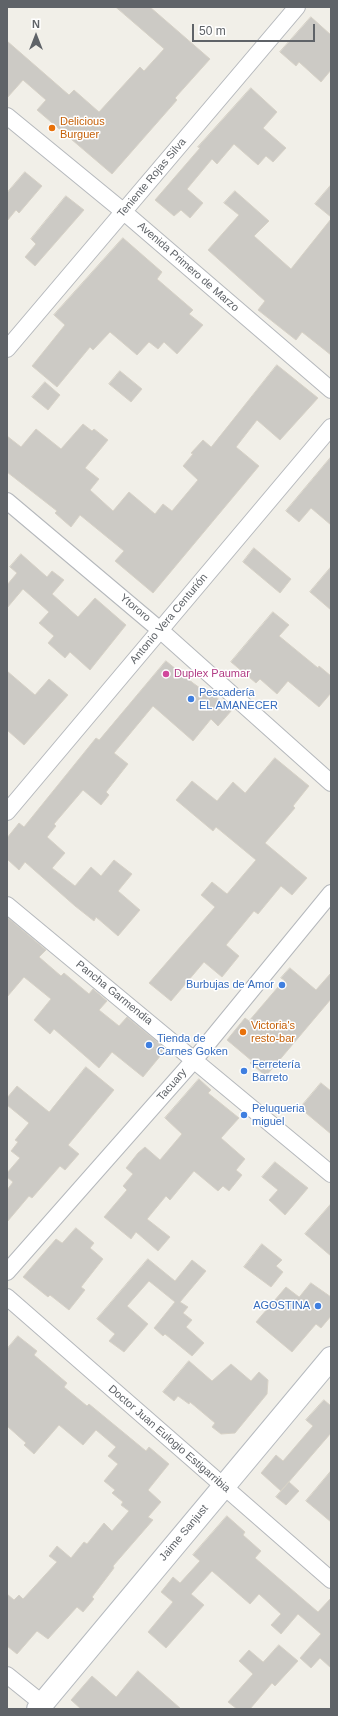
<!DOCTYPE html>
<html>
<head>
<meta charset="utf-8">
<style>
  body { margin:0 }
  #map { position:relative; width:338px; height:1716px; overflow:hidden; background:#f1efe8; font-family:Arial,sans-serif }
  canvas { display:block }
  .frame { position:absolute; inset:0; border:8px solid #5f6368; pointer-events:none }
  .north { position:absolute; left:16px; top:16px; width:40px; height:40px; -webkit-text-stroke:3px #fff; paint-order:stroke; rotate:0deg; font-size:11px; font-weight:700; line-height:16px; text-align:center; color:#5f6368 }
  .north::after { content:''; display:block; margin:auto; width:14px; height:18px; background:#5f6368; clip-path:polygon(50% 0,100% 100%,50% 72%,0 100%) }
  .scale { position:absolute; left:192px; top:24px; width:123px; height:18px; box-sizing:border-box; border:2px solid #5f6368; border-top:0; padding-left:5px; font-size:12px; line-height:14px; white-space:nowrap; color:#5f6368; -webkit-text-stroke:3px #fff; paint-order:stroke }
</style>
</head>
<body>
<div id="map">
<canvas width="338" height="1716"></canvas>
<div class="frame"></div>
<div class="north">N</div>
<div class="scale">50 m</div>
</div>
<script>
const ctx = document.querySelector('canvas').getContext('2d');
ctx.lineJoin = 'round';
function paint(path, color) {
  ctx.fillStyle = color;
  ctx.fill(path, 'evenodd');
}
function stroke(path, color, width, dash) {
  ctx.strokeStyle = color;
  ctx.lineWidth = width;
  ctx.lineCap = dash ? 'butt' : 'round';
  ctx.setLineDash(dash || []);
  ctx.stroke(path);
}
function write(font, color, halo, rows, align = 'center') {
  ctx.font = font + ' Arial,sans-serif';
  ctx.lineWidth = 3;
  ctx.setLineDash([]);
  ctx.textBaseline = 'middle';
  ctx.strokeStyle = halo;
  ctx.fillStyle = color;
  for (const [text, x, y, turn = 0] of rows) {
    ctx.save();
    ctx.translate(x, y);
    ctx.rotate((+turn || 0) * Math.PI / 180);
    ctx.textAlign = isNaN(turn) ? turn : align;
    if (halo) ctx.strokeText(text, 0, 0);
    ctx.fillText(text, 0, 0);
    ctx.restore();
  }
}
const building = new Path2D(`
  M116,7H150L210,59L175,98L177,100L112,174L37,110L46,100L23,80L7,98V41L69,95L74,90L99,112L140,67L144,71L164,49Z
  M311,17L331,35V70L321,82L299,62L296,66L280,52Z
  M251,88L277,112L263,128L286,148L273,162L266,156L258,165L234,144L217,164L212,159L187,189L203,203L190,218L181,210L174,216L155,200L200,148L198,147Z
  M25,172L42,186L19,213L16,210L7,221V193Z
  M331,185V217L315,204Z
  M235,191L269,221L254,236L291,269L331,219V355L302,332L296,340L258,310L265,301L208,250L239,215L224,203Z
  M66,196L84,210L35,266L25,257L36,244L31,239Z
  M123,238L162,272L157,279L193,310L189,314L203,325L177,354L164,342L158,349L149,342L137,355L110,332L93,350L90,347L57,387L32,366L65,325L54,315Z
  M277,365L318,398L280,440L257,420L236,447L259,466L153,593L115,561L124,551L80,515L71,527L55,513L57,511L7,472V436L21,447L36,429L61,449L83,424L92,431L94,429L108,440L85,468L99,479L90,490L113,511L129,492L155,514L163,504L172,511L198,480L183,466L193,454L191,453L203,440L211,447Z
  M120,371L142,389L131,402L109,384Z
  M45,382L60,395L48,410L32,397Z
  M331,457V525L311,508L299,522L286,511Z
  M254,548L291,579L280,593L243,562Z
  M21,554L47,577L52,571L64,580L52,594L78,617L95,598L126,625L90,670L70,652L65,658L48,643L54,636L39,623L49,612L23,589L7,608V585L17,573L10,567Z
  M331,567V610L310,592Z
  M273,612L289,625L279,636L318,668L319,666L331,676V693L319,707L288,681L277,694L260,679L256,683L231,662Z
  M166,661L193,683L204,691L206,689L232,710L218,726L211,719L193,741L153,706L114,753L128,764L106,792L109,795L101,805L83,790L54,824L56,826L47,837L65,853L52,868L75,886L91,867L101,876L114,860L132,874L118,891L140,910L118,936L96,917L94,921L75,906L25,862L19,870L7,859V838L19,823L24,827L96,738L99,740Z
  M7,671L35,695L49,679L68,695L24,745L7,730Z
  M275,758L309,786L293,806L295,808L265,843L307,878L292,895L281,886L258,914L254,911L226,945L239,956L222,977L204,962L171,1001L149,983L215,907L201,895L212,882L227,894L256,860L216,827L213,831L176,800L192,781L217,801L233,782L245,793Z
  M7,917L46,950L39,957L61,976L64,973L89,994L93,989L107,1001L99,1010L119,1026L127,1017L166,1049L143,1077L112,1052L99,1068L54,1029L50,1034L34,1020L51,999L24,977L7,997Z
  M290,968L316,990L331,973V999L266,1076L250,1063L252,1061L227,1040L245,1018L249,1021L284,980L281,978Z
  M86,1067L114,1090L68,1145L79,1154L65,1170L60,1166L32,1198L29,1196L7,1222V1190L13,1182L7,1177V1173L20,1158L11,1151L18,1142L15,1140L29,1123L7,1105V1098L17,1086L49,1112Z
  M199,1079L211,1090L208,1093L239,1118L221,1138L245,1159L236,1170L242,1175L229,1191L223,1186L218,1191L194,1171L170,1200L166,1196L147,1219L170,1237L158,1251L136,1232L131,1239L104,1217L127,1190L123,1186L133,1174L126,1168L138,1153L145,1147L160,1160L182,1134L165,1118Z
  M321,1083L331,1091V1134L300,1108Z
  M275,1162L308,1188L285,1215L269,1200L278,1190L262,1177Z
  M331,1204V1256L305,1234Z
  M76,1228L94,1243L90,1248L103,1259L81,1287L85,1290L69,1310L50,1295L48,1297L23,1277L56,1239L62,1243Z
  M262,1244L282,1260L276,1266L283,1272L271,1287L244,1267Z
  M148,1259L175,1281L192,1260L206,1271L180,1302L188,1307L183,1313L192,1320L186,1327L204,1343L192,1356L165,1334L163,1336L154,1328L175,1302L149,1281L127,1306L148,1324L124,1352L109,1341L115,1334L97,1319Z
  M311,1283L331,1297V1316L321,1328L316,1324L292,1352L256,1322L286,1287L299,1297Z
  M18,1336L37,1351L34,1355L67,1383L64,1387L87,1406L89,1404L146,1451L149,1447L169,1464L148,1490L161,1502L148,1517L153,1520L113,1566L114,1568L92,1597L94,1599L83,1612L77,1607L48,1639L37,1631L17,1654L7,1646V1594L14,1600L19,1595L23,1599L57,1562L49,1556L57,1546L71,1558L84,1542L87,1544L104,1523L112,1531L129,1511L121,1505L123,1502L112,1493L115,1490L104,1481L118,1464L108,1456L116,1447L96,1430L83,1445L59,1425L34,1454L24,1445L26,1443L7,1426V1349Z
  M189,1361L212,1381L231,1364L251,1381L259,1372L268,1380L267,1394L235,1433L221,1434L212,1427L215,1423L190,1402L189,1404L178,1396L174,1401L163,1392Z
  M324,1400L331,1406V1433L281,1491L261,1473L276,1455L283,1461L313,1426L306,1420Z
  M331,1471V1522L306,1501Z
  M289,1482L299,1491L286,1505L276,1497Z
  M227,1516L245,1532L243,1535L261,1551L255,1558L318,1612L331,1598V1668L320,1658L311,1668L300,1658L321,1634L298,1614L281,1634L271,1625L281,1614L259,1594L250,1604L212,1571L191,1594L204,1605L166,1648L148,1632L173,1602L161,1592L173,1577L180,1583L200,1561L193,1555Z
  M279,1645L298,1661L275,1686L272,1683L250,1709H237L228,1702L253,1674L239,1661L249,1650L263,1662Z
  M138,1671L181,1709H81L71,1700L92,1676L116,1697Z`);
paint(building, '#cccac5');
stroke(building, '#d6d1c6', 1);
const minor = new Path2D(`
  M7,116L124,212L331,390
  M7,349L297,7
  M7,501L160,630L331,783
  M7,812L331,427
  M7,905L331,1174
  M7,1272L195,1059L331,893
  M7,1297L331,1580
  M7,1675L43,1704`);
const secondary = new Path2D(`
  M38,1709L331,1358`);
stroke(minor, '#b5b8bc', 18);
stroke(secondary, '#b6babf', 24);
stroke(minor, '#fff', 16);
stroke(secondary, '#fff', 22);
for (const [x, y, r, color] of [
  [52,128,4,"#e8710a"],
  [166,674,4,"#d1479c"],
  [191,699,4,"#3f7fe0"],
  [282,985,4,"#3f7fe0"],
  [243,1032,4,"#e8710a"],
  [149,1045,4,"#3f7fe0"],
  [244,1071,4,"#3f7fe0"],
  [244,1115,4,"#3f7fe0"],
  [318,1306,4,"#3f7fe0"]
]) {
  const dot = new Path2D();
  dot.arc(x, y, r, 0, 2 * Math.PI);
  ctx.fillStyle = color;
  ctx.fill(dot);
  stroke(dot, '#fff', 1.5);
}
write('11px', '#c56008', '#fff', [
  ["Delicious",60,122],
  ["Burguer",60,135],
  ["Victoria's",251,1026],
  ["resto-bar",251,1039]
], 'left');
write('11px', '#5f6368', '#fff', [
  ["Teniente Rojas Silva",152,178,-50],
  ["Avenida Primero de Marzo",188,267,41],
  ["Ytororo",135,608,40],
  ["Antonio Vera Centurión",169,619,-50],
  ["Pancha Garmendia",114,993,39],
  ["Tacuary",172,1085,-49],
  ["Doctor Juan Eulogio Estigarribia",169,1439,41],
  ["Jaime Sanjust",184,1533,-50]
]);
write('11px', '#b23c85', '#fff', [
  ["Duplex Paumar",174,674]
], 'left');
write('11px', '#366cbe', '#fff', [
  ["Pescadería",199,693],
  ["EL AMANECER",199,706],
  ["Burbujas de Amor",274,985,"right"],
  ["Tienda de",157,1039],
  ["Carnes Goken",157,1052],
  ["Ferretería",252,1065],
  ["Barreto",252,1078],
  ["Peluqueria",252,1109],
  ["miguel",252,1122],
  ["AGOSTINA",310,1306,"right"]
], 'left');
</script>
</body>
</html>
